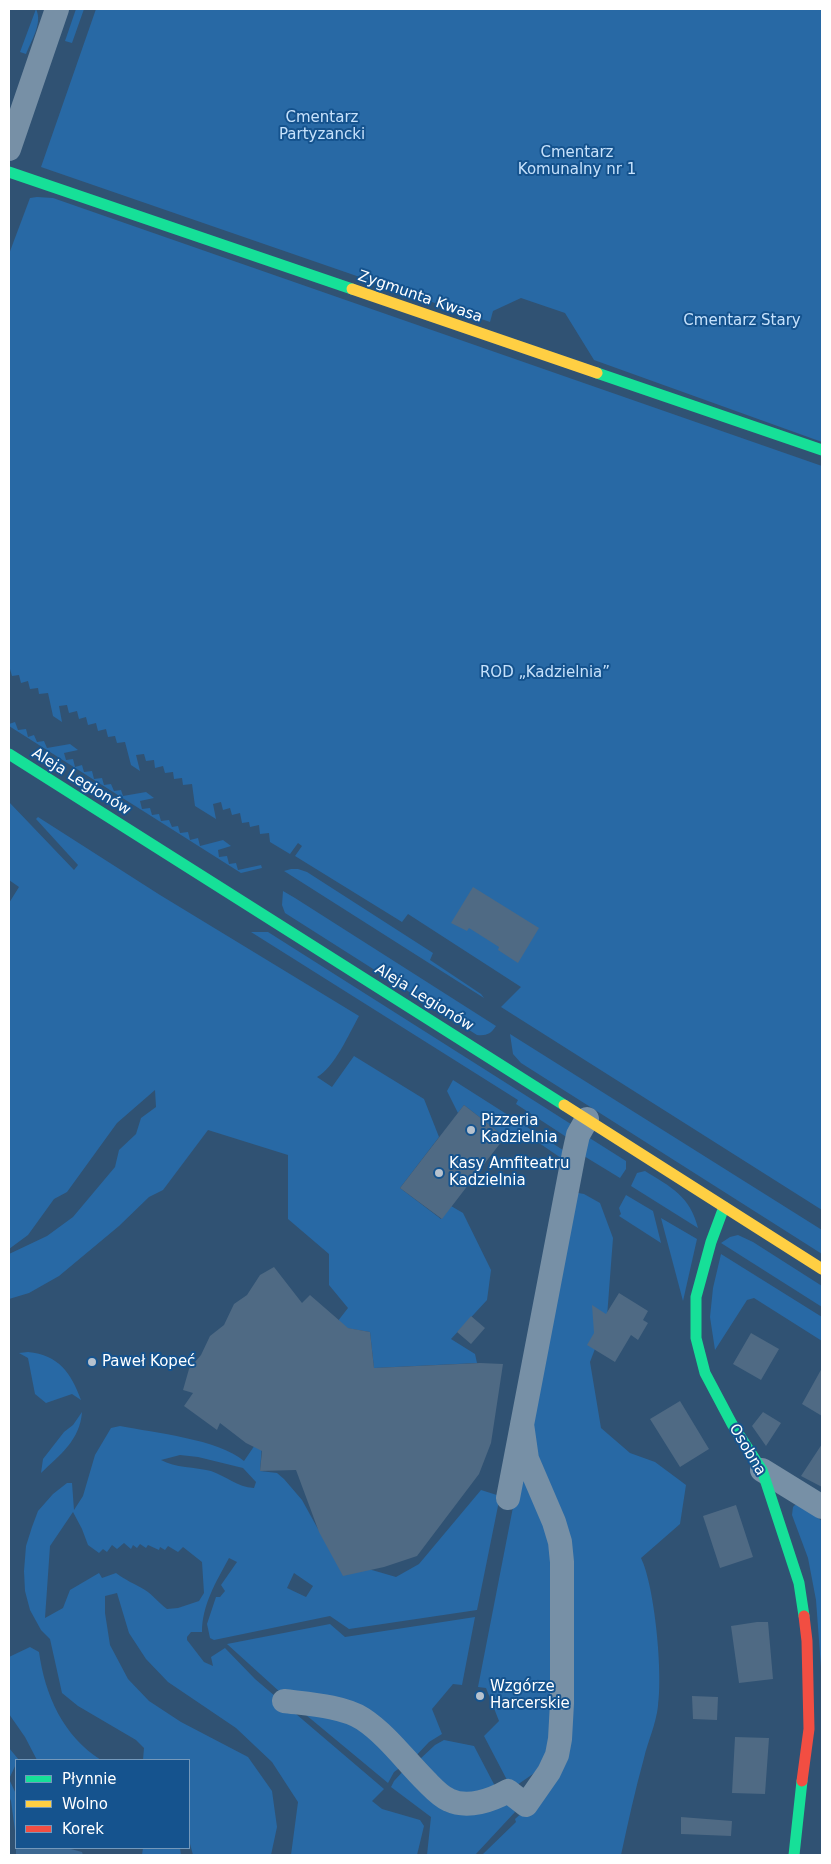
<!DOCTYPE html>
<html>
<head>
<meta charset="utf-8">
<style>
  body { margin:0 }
  #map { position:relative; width:831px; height:1864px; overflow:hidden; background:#305273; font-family:"DejaVu Sans",sans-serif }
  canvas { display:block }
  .frame { position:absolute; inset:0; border:10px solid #fff; pointer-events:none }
  .legend { position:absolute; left:15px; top:1759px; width:175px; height:90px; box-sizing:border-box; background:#15538e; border:1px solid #7398bb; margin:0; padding:6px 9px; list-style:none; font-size:15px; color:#fff }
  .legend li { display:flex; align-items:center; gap:10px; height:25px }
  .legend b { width:25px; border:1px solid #7398bb }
</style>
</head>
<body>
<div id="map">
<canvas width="831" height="1864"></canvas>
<div class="frame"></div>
<ul class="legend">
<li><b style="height:6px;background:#16e098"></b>Płynnie</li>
<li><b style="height:6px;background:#ffcf43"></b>Wolno</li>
<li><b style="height:6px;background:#f24e42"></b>Korek</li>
</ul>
</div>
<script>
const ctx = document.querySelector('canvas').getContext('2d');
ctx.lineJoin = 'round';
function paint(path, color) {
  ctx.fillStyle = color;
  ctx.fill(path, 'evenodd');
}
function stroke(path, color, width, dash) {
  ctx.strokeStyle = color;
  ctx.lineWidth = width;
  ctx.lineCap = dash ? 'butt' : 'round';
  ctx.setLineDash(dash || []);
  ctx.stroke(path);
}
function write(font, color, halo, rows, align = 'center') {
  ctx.font = font + ' "DejaVu Sans",sans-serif';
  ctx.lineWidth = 4;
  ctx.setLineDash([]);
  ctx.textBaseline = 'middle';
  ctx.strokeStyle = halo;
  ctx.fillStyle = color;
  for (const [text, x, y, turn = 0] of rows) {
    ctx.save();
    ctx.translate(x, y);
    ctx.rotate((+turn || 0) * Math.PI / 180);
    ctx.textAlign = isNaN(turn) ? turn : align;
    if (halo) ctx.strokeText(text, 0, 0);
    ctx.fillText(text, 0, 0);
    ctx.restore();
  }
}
paint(new Path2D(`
  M36,9C43,23 31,41 26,54L20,52Z
  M76,9H84L72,43L65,41Z
  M96,9H822V442L594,360L565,313L521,298L493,311L490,322L41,167Z
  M37,197L53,198L822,466V1210L501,1007L521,987L408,914L402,922L295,856L302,846L298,843L290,854L270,842L269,833L260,834L259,825L250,827L249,822L242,823L240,813L232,815L230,808L223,810L221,802L213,804L216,819L195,806L192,784L183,785L182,778L174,779L173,772L165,773L163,766L155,768L154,760L146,761L144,754L136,755L140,771L131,765L125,742L117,743L115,736L108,737L106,729L98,731L96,723L88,725L86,717L79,719L77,711L69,713L67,705L59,706L62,722L53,716L48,693L39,694L38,688L30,689L28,681L21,683L19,675L12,676L10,669H9V254L30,198Z
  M15,722L18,730L26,729L28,737L34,735L37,742L44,741L47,748L70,744L78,750L64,753L66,760L73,759L75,767L82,765L84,772L92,771L94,779L102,778L104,785L111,784L114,791L121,790L123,796L146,792L154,798L140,801L142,809L150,808L152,815L159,814L161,821L169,820L172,827L178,826L180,833L188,832L190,840L198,838L200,846L223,840L231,846L218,850L219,857L227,856L229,864L236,863L238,870L261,865L262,868L241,873L9,726V724Z
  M9,802L74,870L78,865L36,819L38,817L160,895L359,1016C349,1034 334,1068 317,1077L332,1087L354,1056L424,1099L439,1137L400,1188L441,1219L451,1206L463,1213L491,1270L487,1300L451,1339L475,1354L477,1363L374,1368L370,1332L334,1326L348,1308L329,1285V1254L288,1219V1155L208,1130L163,1190L149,1197L119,1226L59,1276L29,1293L9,1299V1254L47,1236L73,1217L115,1167L119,1150L136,1134L141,1118L156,1107L155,1090L117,1123L67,1192L54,1199L28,1235L9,1249V903L19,887L9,880Z
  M291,869H298L307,872L433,953L430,960L481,994L484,998L284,871Z
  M283,891L295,898L496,1026C491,1034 486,1036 477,1035L285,913L282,905Z
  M251,932H268L574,1126L571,1140L516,1104L518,1100Z
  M510,1034L822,1230V1254L521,1063L513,1054Z
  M453,1080L563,1150L561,1158L523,1132L505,1137L464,1105L458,1113L447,1091Z
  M588,1137L626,1161V1169L620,1178L579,1153Z
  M645,1171C671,1187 690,1196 698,1228L631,1186L637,1173Z
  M573,1192L584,1194L600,1203L613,1238L607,1317L590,1362L601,1428L630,1453L655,1462L686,1485L680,1524L641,1558C655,1587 663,1674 658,1706C656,1724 648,1741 644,1758C635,1790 628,1823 621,1855H482L516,1822L515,1819L531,1805L546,1789L566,1635L529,1435Z
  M626,1195L653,1211L661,1243L619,1216L621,1214L619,1208Z
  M661,1218L697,1239L683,1301Z
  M738,1235L753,1242L822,1286V1307L721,1243L730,1237Z
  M721,1254L822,1317V1341L754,1298L747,1300L715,1350L710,1317L713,1288Z
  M28,1352C59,1355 71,1373 81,1400L72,1394L46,1403L35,1394L28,1358L19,1353Z
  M82,1412C80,1440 60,1455 41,1473L43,1459L64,1432L73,1425Z
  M120,1426C155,1433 218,1439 244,1461L257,1442L262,1444L260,1471L277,1473L284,1479L302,1500L318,1529L329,1544L365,1568L396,1577L419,1564L481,1490L500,1496L477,1610L349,1629L330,1616L214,1640L210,1638L207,1624L216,1597H220L225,1591L221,1585L237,1562L229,1558C216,1582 202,1605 202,1632H191L187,1637V1640L204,1662L213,1666L211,1657L225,1648L255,1679L384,1789L372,1801L382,1809L420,1820L424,1826L417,1855H291L298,1802L272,1762L236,1728L168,1682L146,1659L129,1633L117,1593L105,1596V1613L110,1645L128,1679L149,1701L181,1722L248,1757L272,1791L277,1827L271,1855H193L189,1840V1760H143L144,1748L136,1740L78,1706L62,1693L50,1639L41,1630L30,1610L25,1591L24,1571L26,1546L32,1527L38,1511L53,1494L67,1483H72L74,1510L83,1496L95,1455L111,1428ZM180,1455L198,1457L243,1468L256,1482L254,1488C237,1487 226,1476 211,1471C195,1467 175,1468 161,1460ZM73,1512L82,1529L88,1545L99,1553L103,1549L107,1552L112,1545L117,1549L124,1543L131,1549L133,1545L137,1548L140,1544L146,1548L148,1545L159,1550L160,1547L165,1550L168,1546L178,1552L183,1547L202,1562L204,1593L199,1601L178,1608L167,1609C159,1603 153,1595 145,1590C135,1584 125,1580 116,1573L102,1578L99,1573L70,1590L63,1608L45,1618L50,1546ZM294,1573L313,1586L306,1597L287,1588Z
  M522,1461L548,1535L552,1572L553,1732L541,1766L533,1774L517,1785L507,1780L484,1736L499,1721L486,1688L478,1687Z
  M795,1505H801L822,1521V1681L816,1600L808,1558L792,1515L793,1507Z
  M475,1617L462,1685L453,1684L432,1709L442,1734L429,1742L412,1760L393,1740L281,1693L227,1644L330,1624L345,1637Z
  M30,1647L39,1652C45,1695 63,1736 101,1760H37L25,1737L9,1714V1657Z
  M294,1705L346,1716L404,1765L394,1772L388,1783Z
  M444,1740L474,1746L497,1790L463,1800L419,1760L435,1745Z
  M9,1748L19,1760H16V1764L9,1779L16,1794V1838L11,1801L9,1796Z
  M406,1768L433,1795L506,1797L515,1812L475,1855H427L431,1817L391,1787L394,1781Z
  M143,1848H180L181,1855H142Z`), '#2869a5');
paint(new Path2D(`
  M16,1841V1848H67L82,1852L83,1855H16Z`), '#3c6892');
paint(new Path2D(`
  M473,887L539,928L518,963L498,950L499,947L469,928L467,931L451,923Z
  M464,1105L505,1137L442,1219L400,1188Z
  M274,1267L302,1303L310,1295L348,1328L370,1332L374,1368L480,1363L503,1364L491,1443L479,1474L417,1556L384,1567L343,1576L319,1532L296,1470L260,1471L262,1451L246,1443L220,1423L217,1430L184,1406L193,1393L183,1390L189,1369L201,1355L210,1336L224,1325L234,1304L247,1295L260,1275Z
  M619,1293L648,1311L643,1320L648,1323L638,1340L631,1335L615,1362L587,1345L594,1333L592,1305L606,1314Z
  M471,1316L485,1328L471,1344L457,1332Z
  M751,1333L779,1349L761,1380L733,1364Z
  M822,1368V1416L802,1404Z
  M680,1401L709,1449L680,1467L650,1419Z
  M763,1412L781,1423L766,1446L752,1426Z
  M822,1444V1487L801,1476Z
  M736,1505L753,1557L720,1568L703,1516Z
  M757,1622H768L773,1679L739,1683L731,1626Z
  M692,1696L718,1697L717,1720L693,1719Z
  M735,1737L769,1738L765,1794L732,1793Z
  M681,1817L732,1821L731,1836L681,1834Z`), '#4f6a84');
stroke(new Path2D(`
  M9,149L57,9
  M762,1470L822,1507
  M508,1498L574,1153L578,1135L587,1119
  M284,1701C307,1704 343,1706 363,1719C387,1735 405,1760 426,1781C433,1788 440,1796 449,1800C468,1809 492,1800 508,1791L526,1805L549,1772L557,1755L560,1739L562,1703V1562L560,1542L554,1522L527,1459L522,1424`), '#7790a6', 24);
stroke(new Path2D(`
  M9,172L352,289
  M597,373L822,450
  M9,754L564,1105
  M724,1207L711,1242L696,1297V1338L705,1373L732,1424L762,1470L799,1583L804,1616
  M794,1855L802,1781`), '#16e098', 11);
stroke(new Path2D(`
  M352,289L597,373
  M564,1105L822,1269`), '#ffcf43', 11);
stroke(new Path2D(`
  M802,1781L809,1729L807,1641L804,1616`), '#f24e42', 11);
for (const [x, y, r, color] of [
  [471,1130,5,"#b7c2ce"],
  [439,1173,5,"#b7c2ce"],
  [92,1362,5,"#b7c2ce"],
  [480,1696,5,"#b7c2ce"]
]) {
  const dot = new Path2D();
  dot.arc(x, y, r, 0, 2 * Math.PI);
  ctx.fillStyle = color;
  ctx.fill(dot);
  stroke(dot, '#15538e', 2);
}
write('15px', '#c7e2fc', '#15538e', [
  ["Cmentarz",322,118],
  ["Partyzancki",322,135],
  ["Cmentarz",577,153],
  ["Komunalny nr 1",577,170],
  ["Cmentarz Stary",742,321],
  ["ROD „Kadzielnia”",545,673]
]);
write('15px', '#fff', '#15538e', [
  ["Zygmunta Kwasa",420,297,19],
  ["Aleja Legionów",81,782,32],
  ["Aleja Legionów",424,998,32],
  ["Osobna",747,1450,59]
]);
write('15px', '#fff', '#15538e', [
  ["Pizzeria",481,1121],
  ["Kadzielnia",481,1138],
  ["Kasy Amfiteatru",449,1164],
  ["Kadzielnia",449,1181],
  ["Paweł Kopeć",102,1362],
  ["Wzgórze",490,1687],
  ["Harcerskie",490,1704]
], 'left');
</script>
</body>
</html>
